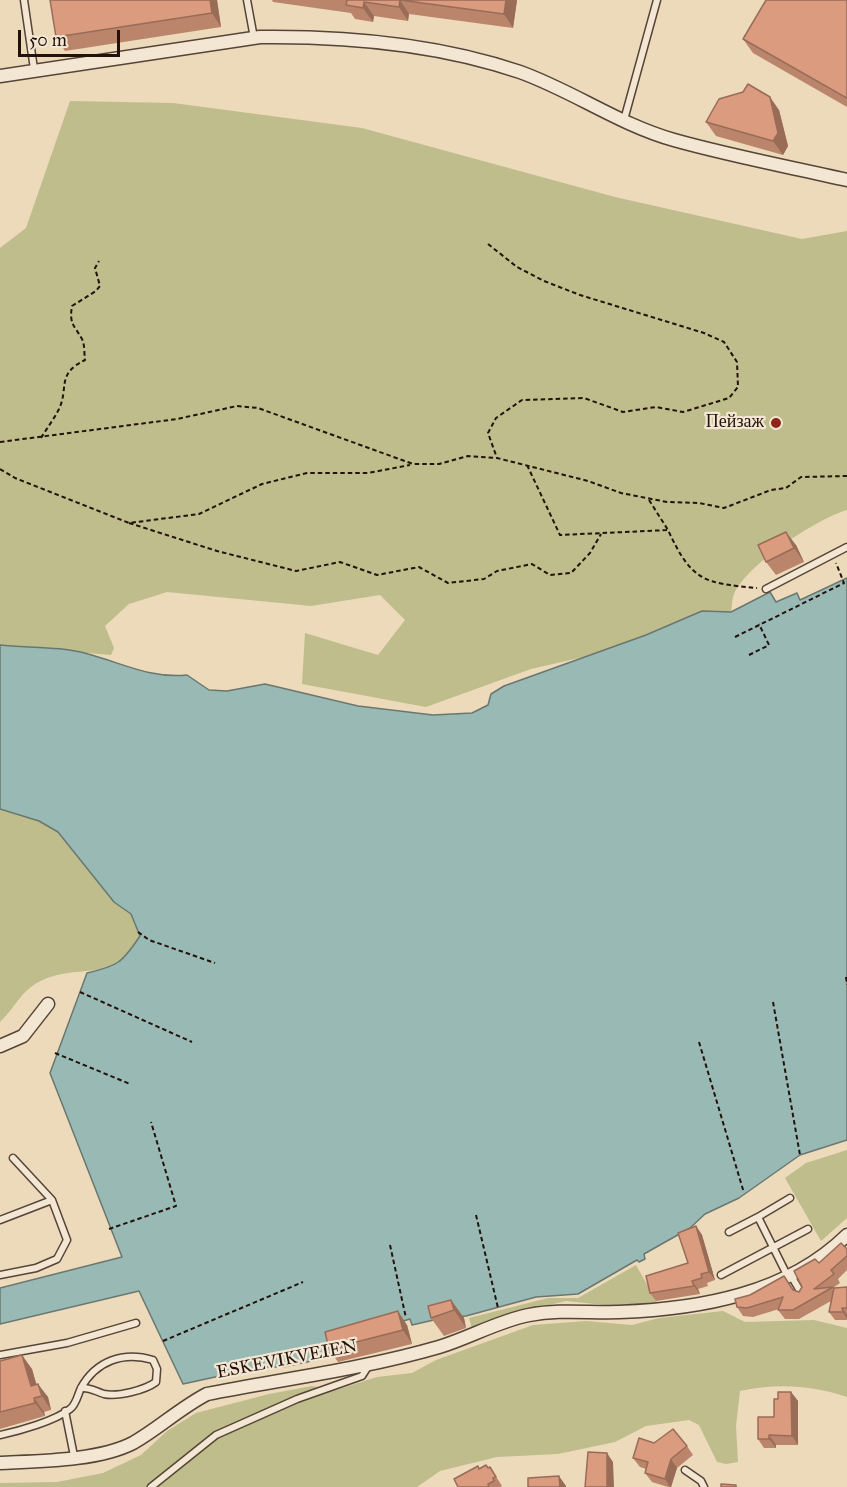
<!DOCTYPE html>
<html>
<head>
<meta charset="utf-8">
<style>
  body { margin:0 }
  #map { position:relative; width:847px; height:1487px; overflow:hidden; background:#ecdabb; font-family:"IM FELL Great Primer",serif }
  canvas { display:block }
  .scale { position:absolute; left:18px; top:30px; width:102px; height:27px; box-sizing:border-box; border:3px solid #23120b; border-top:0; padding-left:8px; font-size:18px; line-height:21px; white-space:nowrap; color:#23120b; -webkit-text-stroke:4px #f3e7d3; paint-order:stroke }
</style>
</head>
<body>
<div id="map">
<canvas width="847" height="1487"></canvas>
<div class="scale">50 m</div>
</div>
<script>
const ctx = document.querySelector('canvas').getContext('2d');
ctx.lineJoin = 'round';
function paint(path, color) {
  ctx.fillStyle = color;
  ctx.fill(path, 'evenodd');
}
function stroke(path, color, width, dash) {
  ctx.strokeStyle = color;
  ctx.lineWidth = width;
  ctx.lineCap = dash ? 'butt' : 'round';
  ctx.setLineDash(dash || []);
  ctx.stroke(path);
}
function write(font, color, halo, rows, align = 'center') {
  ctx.font = font + ' "IM FELL Great Primer",serif';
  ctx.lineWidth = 4.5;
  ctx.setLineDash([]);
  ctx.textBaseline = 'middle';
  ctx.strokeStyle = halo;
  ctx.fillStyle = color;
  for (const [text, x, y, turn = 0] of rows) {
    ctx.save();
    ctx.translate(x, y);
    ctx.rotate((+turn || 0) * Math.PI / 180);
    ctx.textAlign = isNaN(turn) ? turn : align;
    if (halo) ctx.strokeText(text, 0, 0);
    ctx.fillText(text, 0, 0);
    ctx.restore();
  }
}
paint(new Path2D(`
  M70,101L173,103L362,128L615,197L802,239L847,231V510C818,518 746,565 734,594C732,599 732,607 731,612L588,656L531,669L426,707L302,684L305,633L378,655L405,620L380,595L311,606L167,592L129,604L105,626L114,648L111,655L0,646V248L26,228Z
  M0,809L39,821L58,832L114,902L131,914L140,937C134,945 128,957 121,963C102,976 59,965 31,987C19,996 11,1012 0,1022Z
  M847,1150V1218L821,1241L785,1178L806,1163Z
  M636,1265L658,1304L614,1306L566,1301L519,1312L472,1329L469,1318L548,1298H578Z
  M723,1311L745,1322L814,1320L847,1328V1397C812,1385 776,1383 740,1391L736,1426L738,1462L726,1464L717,1462L699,1425L689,1420L646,1426L615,1442L558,1454L497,1457L440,1471L417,1487H0V1483L57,1482L103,1473L141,1455L167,1431L196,1413L269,1394L312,1386L336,1390L377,1377L412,1373L436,1360L533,1325L586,1321L632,1325L659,1318Z`), '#bebd8b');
const water = new Path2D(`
  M847,578V1140L800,1155L739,1198L705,1214L690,1228L644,1254L645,1259L639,1262L637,1260L578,1294L536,1297L466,1316L438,1319L412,1325L410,1319L377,1329L321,1359L283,1367H261L183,1384L139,1291L0,1324V1288L122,1257L50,1073L87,973C118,966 122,963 140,936L131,914L114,902L58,832L39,821L0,809V645C28,648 61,646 88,654C122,663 151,679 187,675L209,690L227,691L265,684L358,706L433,715L472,713L488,705L491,694L504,686L646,635L702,611L731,612L770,592L776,602L797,593L800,600Z`);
paint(water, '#99bab4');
stroke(water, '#6a7770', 1.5);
const service = new Path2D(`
  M24,0L34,69
  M247,0L254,38
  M624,120L657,0
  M766,589L847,547
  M0,1220L52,1200
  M729,1232L758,1217
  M790,1274L803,1296
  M0,1275L36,1268L57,1259L67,1240L52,1200L13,1158
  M721,1275L808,1229
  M787,1275L758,1217L790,1198
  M0,1355L67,1343L136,1323
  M65,1411L74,1456
  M0,1435C19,1431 55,1421 70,1409C76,1405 78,1394 81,1388C96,1361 123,1351 153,1360L157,1369L156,1382C145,1390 118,1397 104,1394C96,1392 91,1387 81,1388
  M685,1470L701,1481L704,1487
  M151,1487L216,1435L297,1399L362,1376L369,1365`);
const minor = new Path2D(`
  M0,76L260,37C347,36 438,44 520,72C573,91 620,125 674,140C731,156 790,167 847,180
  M0,1046L23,1036L48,1004
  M0,1463C39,1461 98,1461 133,1443C158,1429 180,1408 207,1394C284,1379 363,1369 439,1347C469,1338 498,1321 529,1315C560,1309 588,1313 619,1312C700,1309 787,1294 847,1235`);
stroke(service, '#554437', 9);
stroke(minor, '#554437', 15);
stroke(new Path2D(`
  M488,244L517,267L544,281L580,295L704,333L724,342L737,362L738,387L729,398L683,412L656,407L623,412L584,398L522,400L496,418L488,433L497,458
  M41,438C47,428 54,419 59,409C69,388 56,374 85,360C84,354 85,345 82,339C74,325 69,324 72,306L96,291L100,286L95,268L99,261
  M0,442L177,419L237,406L258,408L413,464H439L468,456L497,458L588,481L621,493L667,502L699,503L724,508L771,490L786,488L801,477L847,476
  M527,465L560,535L668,530C692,582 704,583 757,588
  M0,469L15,478L129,523L199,514L262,484L307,473H368L410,465
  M649,500L668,530
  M129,523L217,551L296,571L340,562L377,575L419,567L448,583L484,579L497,571L532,564L550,575L571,573L590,553L601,534
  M735,637L844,583L836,563
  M749,655L769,645L759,624
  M138,932L149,940L215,963
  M846,977L847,985
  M80,992L192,1042
  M773,1002L800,1155
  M699,1042L744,1193
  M55,1053L130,1084
  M476,1215L498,1308
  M109,1229L176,1206L151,1122
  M390,1245L406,1318
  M163,1341L303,1282`), '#23120b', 2, [4.5, 3]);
stroke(service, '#f3e7d3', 6);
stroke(minor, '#f3e7d3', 12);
paint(new Path2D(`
  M50,0H217L221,27L65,51L56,37Z
  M272,0H517L513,28L409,14L408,21L374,16L373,22L355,19L351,13L273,2Z
  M847,0V107L753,53L743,39Z
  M779,110L788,146L783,155L716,136L706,122Z
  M796,545L804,562L776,575L766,562Z
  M696,1226L702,1235L715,1280L707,1283L708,1286L698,1289L700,1294L656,1301L650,1293L688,1263Z
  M847,1249V1270L838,1279L840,1283L833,1288L847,1287V1320H835L829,1312L831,1301L799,1319H785L778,1310L779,1309L753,1317L743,1316L737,1307L794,1291L799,1292L819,1263Z
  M451,1300L464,1318L466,1328L444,1336L431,1318Z
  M407,1325L412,1344L338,1362L329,1349Z
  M0,1361L32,1369L36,1384L48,1397L51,1410L44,1412L45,1416L0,1429Z
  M791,1392L798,1401V1445H776V1448H764L758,1439L774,1417L778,1399Z
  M654,1443L687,1446L693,1455L677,1468L671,1487H668L652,1482L645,1473L646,1469L640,1467L633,1458Z
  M478,1466L480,1469L488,1468L490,1467L502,1486L500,1487H458Z`), '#bb856c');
paint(new Path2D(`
  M210,0H217L221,27L212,13Z
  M400,0L409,14L408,21L399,7Z
  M506,0H517L513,28L504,14Z
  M364,2L374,16L373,22L363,8Z
  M770,97L779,110L788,146L783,155L773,141Z
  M786,532L796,545L804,562L794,548Z
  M696,1226L702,1235L715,1280L709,1272Z
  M692,1281L698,1289L700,1294L694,1286Z
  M451,1300L464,1318L466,1328L454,1310Z
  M842,1308L847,1315V1319L843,1312Z
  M398,1311L407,1325L412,1344L403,1330Z
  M22,1355L32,1369L40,1397L31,1386Z
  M38,1384L48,1397L51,1410L42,1396Z
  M791,1392L798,1401V1445L792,1436Z
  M34,1398L44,1412L45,1416L35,1403Z
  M769,1435L776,1445V1448L769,1439Z
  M607,1453L613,1462L614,1487H607Z
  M671,1459L677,1468L671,1487H670L665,1479Z
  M559,1476L566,1486V1487H560Z`), '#996c58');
const building = new Path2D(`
  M50,0H210L212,13L56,37Z
  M347,0H400L399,7L364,2L363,8L346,5Z
  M400,0H506L504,14Z
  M766,0H847V98L743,39Z
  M748,84L770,97L778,133L773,141L706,122L719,99L743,92Z
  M786,532L794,548L766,562L758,545Z
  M696,1226L709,1272L701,1274L702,1278L692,1281L694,1286L650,1293L646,1276L688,1263L678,1233Z
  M841,1243L847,1249V1256L831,1270L834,1274L814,1289L833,1287L793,1310H778L783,1297L747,1308L737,1307L735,1299L750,1295L784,1276L793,1290L799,1292L802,1287L794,1271L815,1259L819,1263Z
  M847,1287V1308H842L843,1312H829L834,1288Z
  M451,1300L454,1310L431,1318L428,1306Z
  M398,1311L403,1330L329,1349L325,1332Z
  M22,1355L31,1386L38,1384L42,1396L34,1398L35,1403L0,1412V1361Z
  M778,1392H791L792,1436L769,1435V1439H758V1417H774V1399H778Z
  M673,1429L687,1446L671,1459L665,1479L645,1473L648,1462L633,1458L639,1438L654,1443Z
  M588,1452L607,1453V1487H585Z
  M486,1465L488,1468L490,1467L496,1477L493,1478L494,1481L488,1484L489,1487H458L454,1479L478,1466L479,1469Z
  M559,1476L560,1487H528V1478Z
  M721,1484L736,1485V1487H721Z`);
paint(building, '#da9b7e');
stroke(building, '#996c58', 1.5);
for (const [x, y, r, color] of [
  [776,423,6,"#8f2418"]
]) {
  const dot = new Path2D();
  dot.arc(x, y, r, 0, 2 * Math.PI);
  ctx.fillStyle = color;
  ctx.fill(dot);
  stroke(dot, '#f3e7d3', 2);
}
write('18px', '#23120b', '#f3e7d3', [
  ["Пейзаж",764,423]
], 'right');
write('18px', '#23120b', '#f3e7d3', [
  ["ESKEVIKVEIEN",287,1360,-11]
]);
</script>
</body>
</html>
